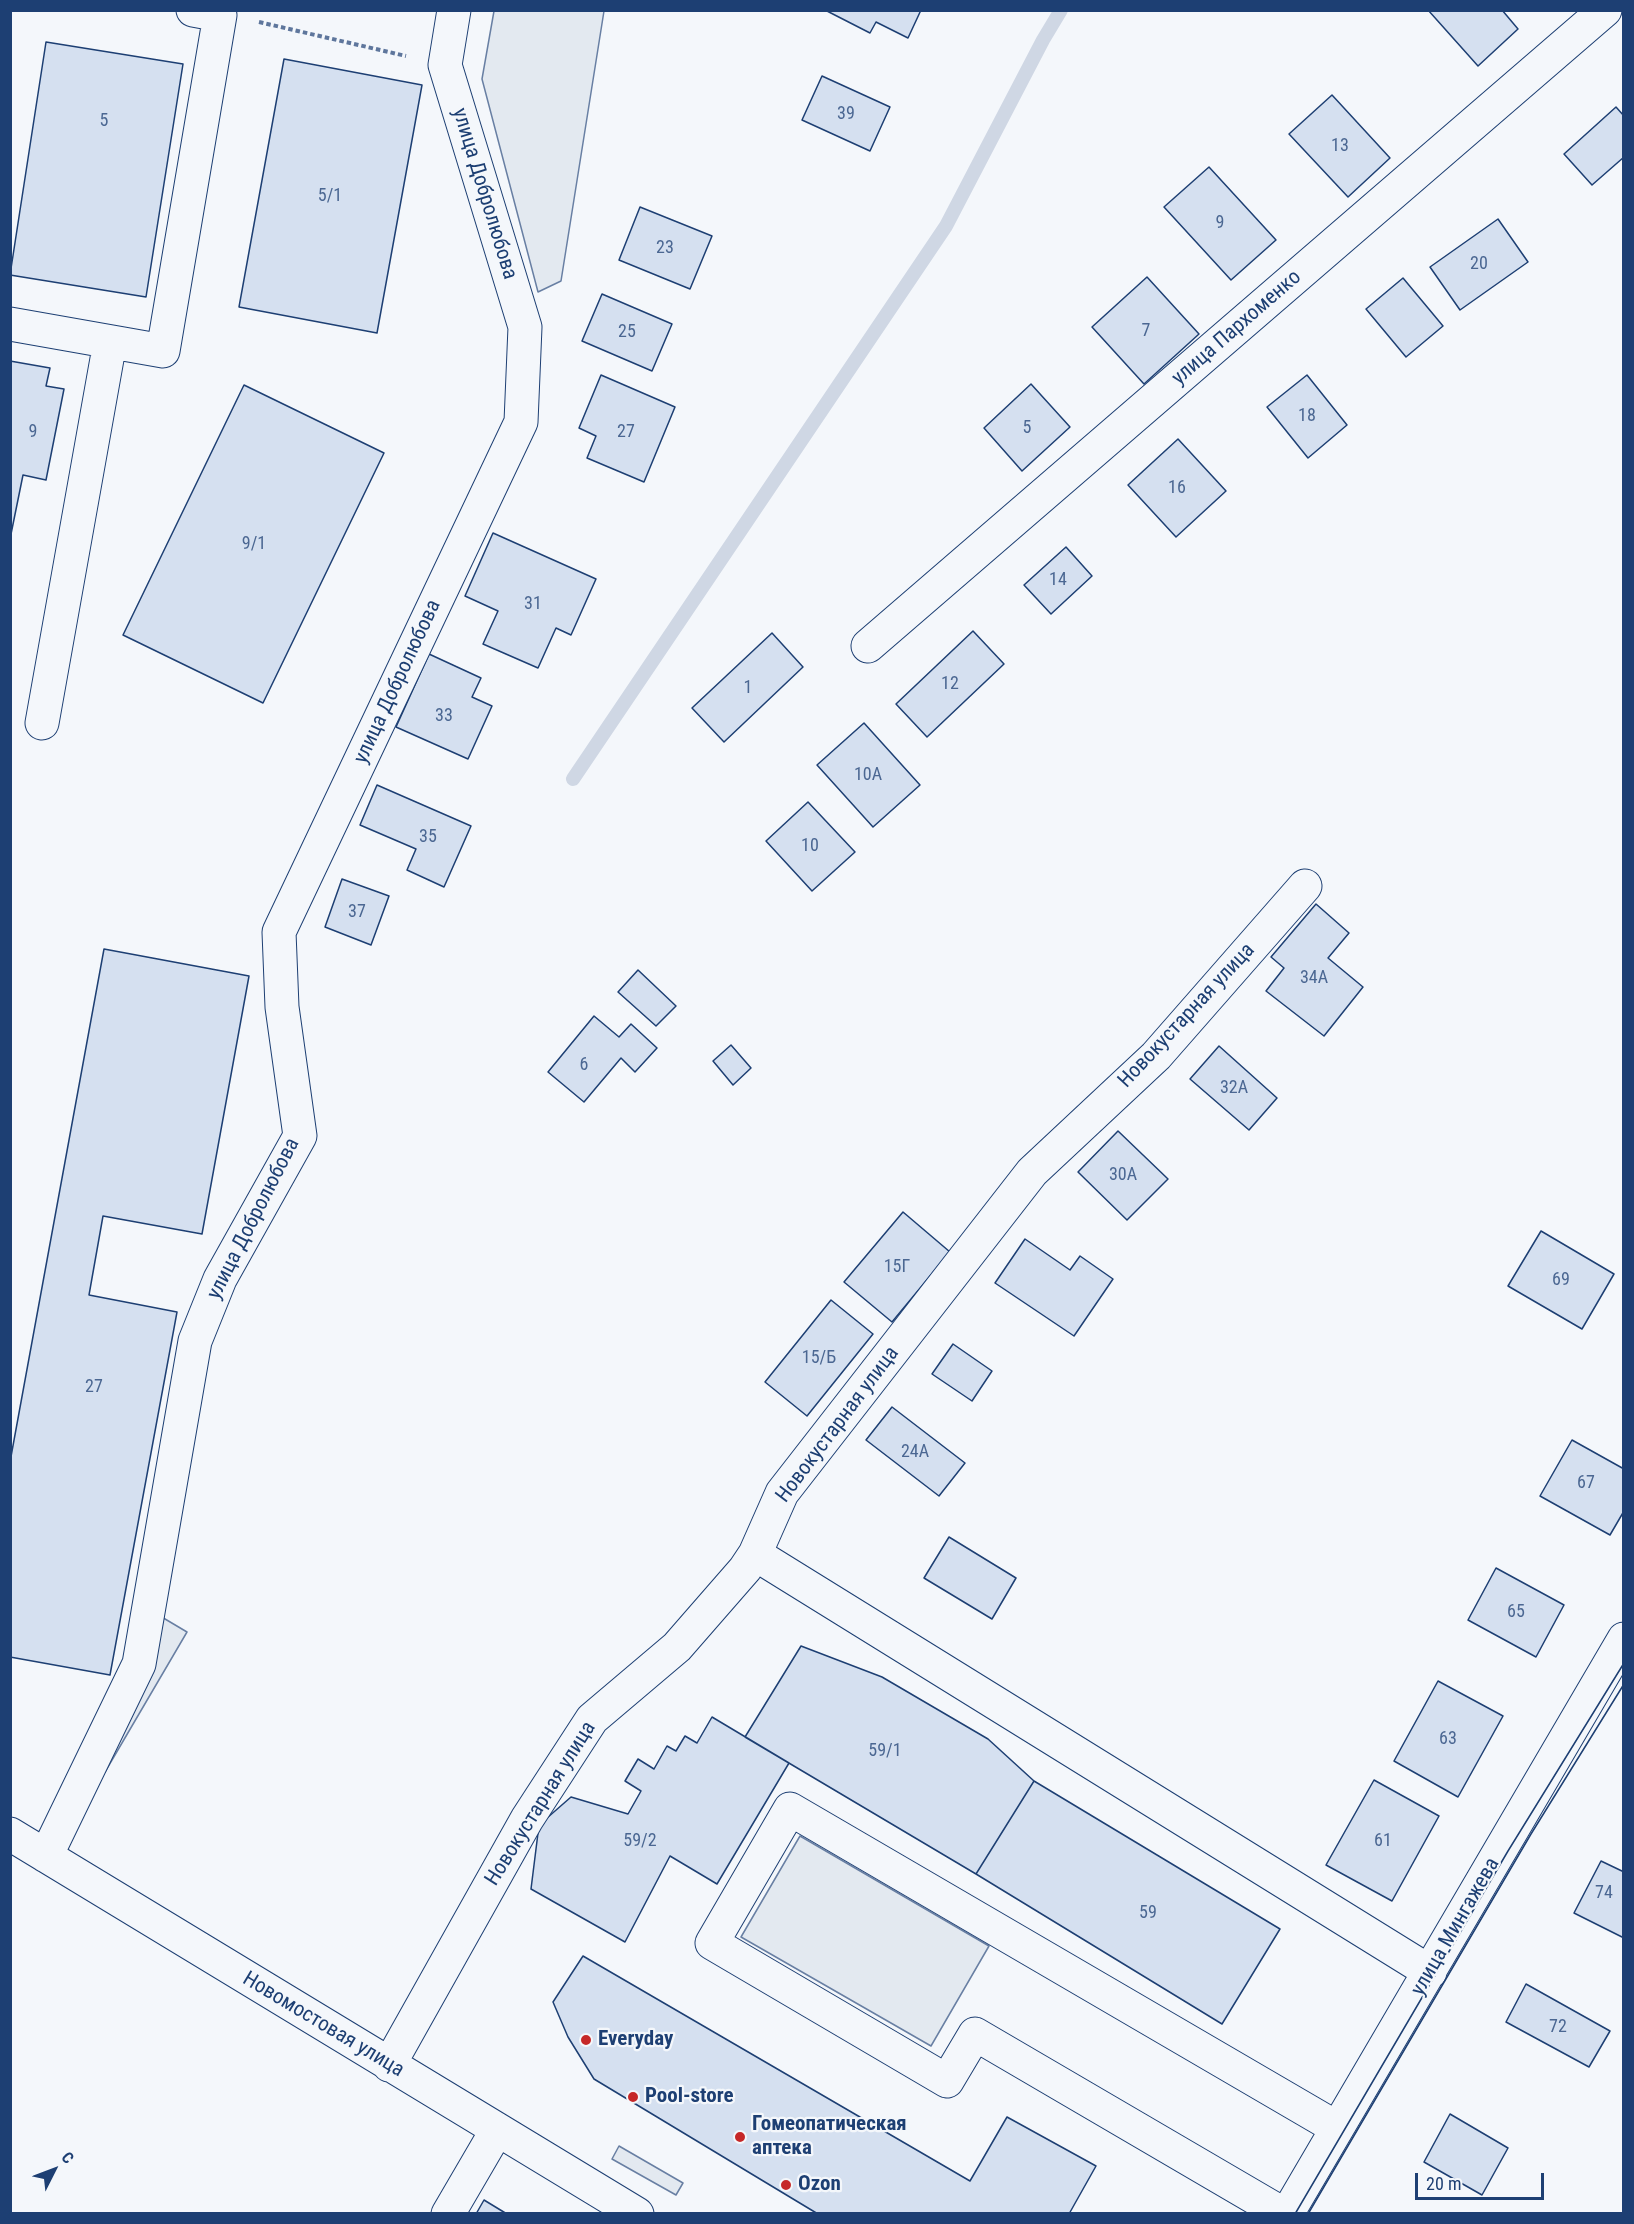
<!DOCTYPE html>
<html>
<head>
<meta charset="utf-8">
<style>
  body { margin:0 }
  #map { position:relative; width:1634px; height:2224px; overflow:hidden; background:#f4f7fb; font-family:"Roboto Condensed",sans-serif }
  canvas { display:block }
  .frame { position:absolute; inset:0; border:12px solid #1d3f73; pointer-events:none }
  .north { position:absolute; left:24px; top:2140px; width:60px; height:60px; -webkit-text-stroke:4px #f4f7fb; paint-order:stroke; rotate:48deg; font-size:16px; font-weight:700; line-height:24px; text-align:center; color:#1d3f73 }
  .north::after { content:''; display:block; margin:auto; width:21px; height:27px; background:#1d3f73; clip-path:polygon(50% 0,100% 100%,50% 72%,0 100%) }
  .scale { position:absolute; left:1415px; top:2173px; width:129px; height:27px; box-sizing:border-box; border:3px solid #1d3f73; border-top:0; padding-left:8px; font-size:18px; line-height:21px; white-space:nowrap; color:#1d3f73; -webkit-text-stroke:4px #f4f7fb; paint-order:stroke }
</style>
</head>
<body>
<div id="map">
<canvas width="1634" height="2224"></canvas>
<div class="frame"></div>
<div class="north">С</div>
<div class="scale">20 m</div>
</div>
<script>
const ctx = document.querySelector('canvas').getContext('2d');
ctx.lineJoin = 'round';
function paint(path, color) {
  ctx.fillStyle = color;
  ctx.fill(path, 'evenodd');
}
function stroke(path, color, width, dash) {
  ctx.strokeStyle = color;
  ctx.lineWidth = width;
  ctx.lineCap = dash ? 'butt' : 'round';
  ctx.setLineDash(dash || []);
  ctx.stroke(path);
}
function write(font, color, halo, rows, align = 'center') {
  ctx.font = font + ' "Roboto Condensed",sans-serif';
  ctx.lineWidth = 4.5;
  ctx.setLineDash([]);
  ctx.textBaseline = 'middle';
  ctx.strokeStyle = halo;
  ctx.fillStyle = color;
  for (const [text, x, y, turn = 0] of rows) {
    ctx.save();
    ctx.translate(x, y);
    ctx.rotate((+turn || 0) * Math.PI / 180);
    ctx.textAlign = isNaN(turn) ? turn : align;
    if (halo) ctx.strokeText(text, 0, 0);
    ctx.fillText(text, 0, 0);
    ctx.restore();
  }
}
const green = new Path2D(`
  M494,11H604L561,281L538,292L482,79Z
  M160,1616L187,1632L105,1772Z
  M800,1836L989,1946L931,2046L741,1937Z
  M619,2146L683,2183L676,2195L612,2159Z`);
paint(green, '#e3e9f0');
stroke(green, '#687fa3', 1.5);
stroke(new Path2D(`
  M573,779L946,226L1043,40L1061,10`), '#cfd7e4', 14);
const building = new Path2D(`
  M825,10H921L908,38L876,22L870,33Z
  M1428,10H1502L1518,29L1478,66Z
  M46,42L183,64L146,297L10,275Z
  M284,59L422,85L377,333L239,307Z
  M822,76L890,107L870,151L802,120Z
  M1332,95L1390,158L1348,197L1289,134Z
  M1616,107L1624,116V157L1592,185L1564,154Z
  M1209,167L1276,240L1231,280L1164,207Z
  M640,207L712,236L690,289L619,260Z
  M1498,219L1528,262L1460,310L1430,267Z
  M1147,277L1199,334L1144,384L1092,327Z
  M1403,278L1443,326L1406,357L1366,309Z
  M602,294L672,324L652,371L582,341Z
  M10,361L50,368L46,386L64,389L46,480L23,475L10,539Z
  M601,375L675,407L644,482L587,458L596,436L579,428Z
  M1307,375L1347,425L1308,458L1267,407Z
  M1031,384L1070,427L1022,471L984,428Z
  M244,385L384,453L263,703L123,635Z
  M1178,439L1226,491L1176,537L1128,485Z
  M493,533L596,579L571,635L556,628L538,668L483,644L498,611L465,596Z
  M1066,547L1092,576L1051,614L1024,585Z
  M973,631L1004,664L927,737L896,704Z
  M772,633L803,667L724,742L692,708Z
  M429,654L481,678L472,697L492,706L468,759L396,727Z
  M864,723L920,785L873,827L817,765Z
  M377,785L471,826L444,887L407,870L416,849L360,825Z
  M808,802L855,852L812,891L766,841Z
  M342,879L389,896L371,945L325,927Z
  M1316,904L1349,933L1328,958L1363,987L1324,1036L1266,991L1284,968L1271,957Z
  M104,949L249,976L202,1234L103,1216L89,1295L177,1312L110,1675L10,1657V1462Z
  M638,970L676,1006L656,1026L618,992Z
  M594,1016L619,1037L631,1024L657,1048L635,1072L621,1058L584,1102L548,1072Z
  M731,1045L751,1068L733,1085L713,1061Z
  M1219,1046L1277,1098L1249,1130L1190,1079Z
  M1118,1131L1168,1179L1127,1220L1078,1172Z
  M903,1212L950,1252L892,1322L844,1282Z
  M1541,1231L1614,1274L1582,1329L1508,1286Z
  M1025,1239L1070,1270L1080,1256L1113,1279L1074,1336L995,1283Z
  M831,1300L873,1334L807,1416L765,1382Z
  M953,1344L992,1371L972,1401L932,1374Z
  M892,1407L965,1463L939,1496L866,1440Z
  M1572,1440L1624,1469V1511L1610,1535L1540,1496Z
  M949,1537L1016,1578L992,1619L924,1578Z
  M1496,1568L1564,1605L1536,1657L1468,1620Z
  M801,1646L882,1677L988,1739L1034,1781L976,1874L745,1737Z
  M1438,1681L1503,1716L1458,1797L1394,1761Z
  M712,1717L789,1763L717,1884L670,1856L625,1942L531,1889L539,1825L571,1797L628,1814L641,1791L625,1781L638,1759L654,1769L667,1746L676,1751L685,1736L697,1743Z
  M1374,1780L1439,1816L1392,1901L1326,1865Z
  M1034,1781L1280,1929L1222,2024L976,1874Z
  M1601,1861L1624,1872V1938L1574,1913Z
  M583,1956L970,2181L1007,2117L1096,2166L1069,2214H818L594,2079L568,2037L553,2002Z
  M1526,1984L1610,2031L1589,2067L1506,2022Z
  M1450,2114L1508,2148L1482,2195L1424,2162Z
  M484,2200L507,2214H476Z`);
paint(building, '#d5e0f0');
stroke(building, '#1d3f73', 1.5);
const minor = new Path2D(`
  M10,324L163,351L220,15L193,10
  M868,646L1605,10
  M42,723L110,342
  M755,1554L1430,1972
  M10,1834L637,2214
  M46,1856L139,1664L195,1341L220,1279L300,1136L282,1007L279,932L521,422L525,327L445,65L454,10
  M389,2065L527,1819L592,1719L677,1647L745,1569L755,1554L782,1493L1032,1172L1156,1056L1305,886
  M448,2214L497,2130
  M1283,2214L975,2034L947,2081L712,1943L790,1809L1337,2128
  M1287,2214L1624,1639`);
stroke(minor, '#1d3f73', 35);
stroke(new Path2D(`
  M259,22L406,56`), '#5e769c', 4, [4.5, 3]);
stroke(minor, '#f4f7fb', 33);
stroke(new Path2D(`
  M1295,2214L1508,1851L1624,1663
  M1308,2214L1531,1834L1624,1684`), '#1d3f73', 1.5);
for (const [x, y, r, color] of [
  [586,2040,6,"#c62828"],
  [633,2097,6,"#c62828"],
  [740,2137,6,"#c62828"],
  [786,2185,6,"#c62828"]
]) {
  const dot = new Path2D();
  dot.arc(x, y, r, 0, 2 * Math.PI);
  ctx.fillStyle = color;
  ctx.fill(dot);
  stroke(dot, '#f4f7fb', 2);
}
write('18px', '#4b6792', null, [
  ["39",846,114],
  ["5",104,121],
  ["13",1340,146],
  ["5/1",330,196],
  ["9",1220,223],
  ["23",665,248],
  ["20",1479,264],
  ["7",1146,331],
  ["25",627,332],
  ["18",1307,416],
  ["5",1027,428],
  ["9",33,432],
  ["27",626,432],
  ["16",1177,488],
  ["9/1",254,544],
  ["14",1058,580],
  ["31",533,604],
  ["12",950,684],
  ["1",748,688],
  ["33",444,716],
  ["10А",868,775],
  ["35",428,837],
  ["10",810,846],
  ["37",357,912],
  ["34А",1314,978],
  ["6",584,1065],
  ["32А",1234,1088],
  ["30А",1123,1175],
  ["15Г",897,1267],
  ["69",1561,1280],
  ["15/Б",819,1358],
  ["27",94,1387],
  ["24А",915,1452],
  ["67",1586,1483],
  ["65",1516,1612],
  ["63",1448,1739],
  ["59/1",885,1751],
  ["59/2",640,1841],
  ["61",1383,1841],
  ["74",1604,1893],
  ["59",1148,1913],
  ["72",1558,2027]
]);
write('21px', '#1d3f73', '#f4f7fb', [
  ["улица Добролюбова",484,194,73],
  ["улица Пархоменко",1237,328,-41],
  ["улица Добролюбова",398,682,-65],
  ["Новокустарная улица",1187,1016,-47],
  ["улица Добролюбова",254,1219,-63],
  ["Новокустарная улица",838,1425,-53],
  ["Новокустарная улица",541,1804,-58],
  ["улица Мингажева",1456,1927,-60],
  ["Новомостовая улица",323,2025,31]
]);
write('bold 21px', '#1d3f73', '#f4f7fb', [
  ["Everyday",598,2040],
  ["Pool-store",645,2097],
  ["Гомеопатическая",752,2125],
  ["аптека",752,2149],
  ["Ozon",798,2185]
], 'left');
</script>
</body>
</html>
